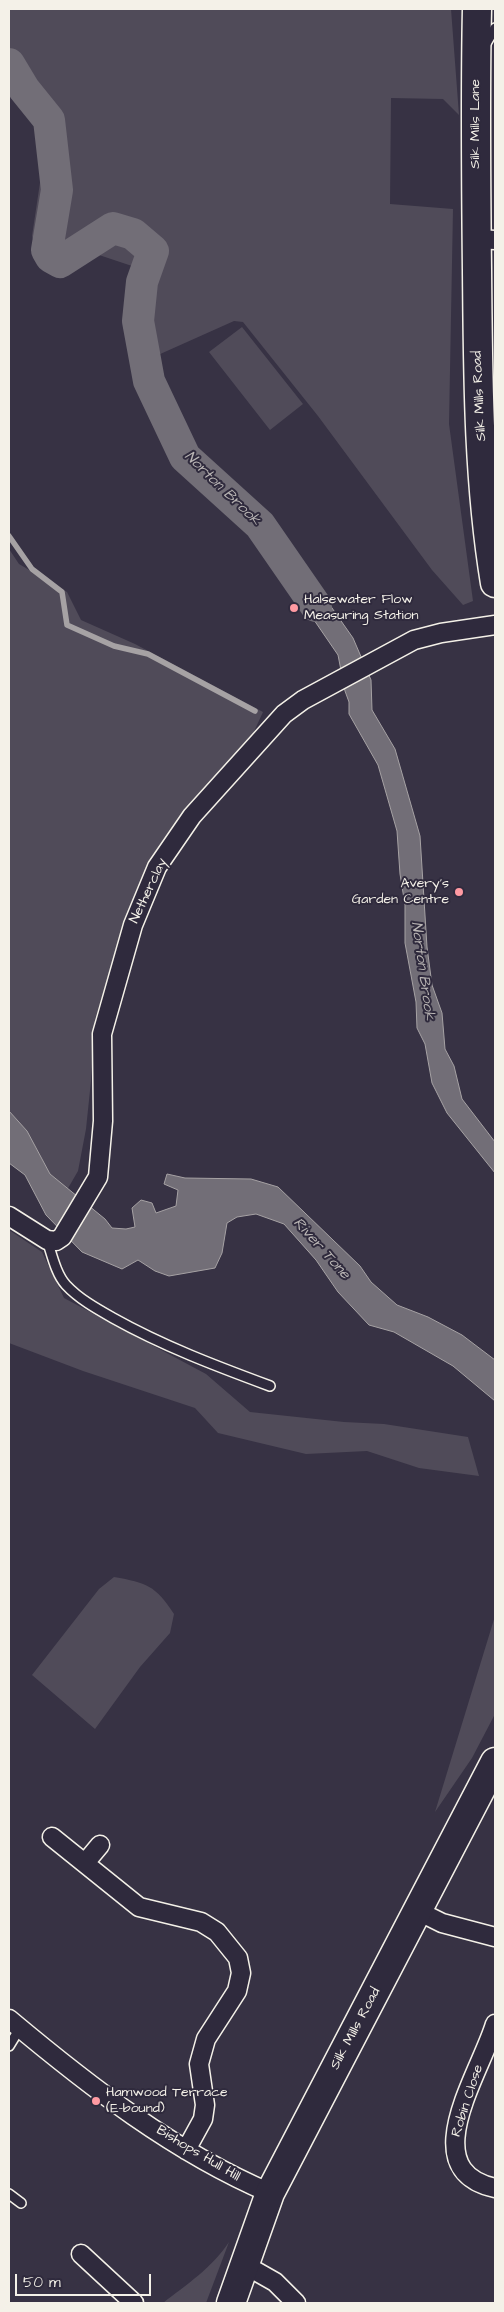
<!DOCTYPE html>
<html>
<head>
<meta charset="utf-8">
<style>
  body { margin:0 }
  #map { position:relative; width:504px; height:2312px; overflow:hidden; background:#373244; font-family:"Architects Daughter",sans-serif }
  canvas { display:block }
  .frame { position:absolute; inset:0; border:10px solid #f4f1e8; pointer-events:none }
  .scale { position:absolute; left:15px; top:2274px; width:136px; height:22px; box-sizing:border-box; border:2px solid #f4f1e8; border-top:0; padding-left:6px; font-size:15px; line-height:18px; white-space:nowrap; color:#f4f1e8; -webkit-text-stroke:4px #2f2a3d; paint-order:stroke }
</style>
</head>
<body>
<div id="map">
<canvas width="504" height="2312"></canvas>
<div class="frame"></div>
<div class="scale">50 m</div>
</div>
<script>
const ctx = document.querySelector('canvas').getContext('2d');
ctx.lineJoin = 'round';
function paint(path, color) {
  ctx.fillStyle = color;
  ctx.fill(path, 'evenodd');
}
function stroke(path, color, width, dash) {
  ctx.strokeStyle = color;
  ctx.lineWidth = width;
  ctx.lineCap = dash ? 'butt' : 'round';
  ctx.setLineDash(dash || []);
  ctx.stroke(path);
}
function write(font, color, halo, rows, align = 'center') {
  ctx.font = font + ' "Architects Daughter",sans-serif';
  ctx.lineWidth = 4;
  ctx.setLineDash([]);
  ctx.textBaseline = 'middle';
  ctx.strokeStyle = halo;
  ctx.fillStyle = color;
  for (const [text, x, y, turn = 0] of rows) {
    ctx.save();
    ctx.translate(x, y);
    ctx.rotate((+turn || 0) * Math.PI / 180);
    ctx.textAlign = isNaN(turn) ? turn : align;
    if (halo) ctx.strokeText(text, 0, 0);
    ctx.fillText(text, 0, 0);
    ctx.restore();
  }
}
paint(new Path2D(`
  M9,9H451L459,115L443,99L391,98L390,204L453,209L449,424L473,601L463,605L432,570L318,416L243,322L234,321L158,355L135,363L127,337L130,293L135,267L96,254L65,273L41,267L32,236L44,156L43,132L26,112L19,107L9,93Z
  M242,327L303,404L270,430L209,352Z
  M9,549L19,564L67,592L81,620L135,644L263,712L251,738L217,774L161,845L131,908L95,1019L91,1081L86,1129L78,1171L67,1190L50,1174L27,1131L9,1111Z
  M9,1230L42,1252L64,1298L206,1374L250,1412L344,1422L384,1424L468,1437L479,1476L419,1468L367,1451L306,1454L218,1433L195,1408L83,1371L9,1343Z
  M114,1577C147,1583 155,1585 174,1614L170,1633L140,1667L95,1729L32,1675L99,1589Z
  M495,1616V1714L472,1758L435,1812Z
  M229,2242L206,2303H163C186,2285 213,2267 229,2242Z`), '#504b59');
const water = new Path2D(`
  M292,570L318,588L353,638L371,680L372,710L395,749L420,836L427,947L432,985L442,1013L445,1049L454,1066L462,1099L495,1142V1173L447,1113L432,1083L425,1044L417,1028L416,1002L405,943V905L400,874L397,831L378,765L349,714V702L345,691L338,655L301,601L295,586Z
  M9,1111L27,1131L50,1174L105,1219L112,1228L126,1229L135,1227L132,1208L141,1200L152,1203L156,1213L176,1206L178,1190L164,1184L167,1174L185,1178L251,1179L278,1187L360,1266L371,1282L397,1305L428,1317L462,1335L495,1360V1401L453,1366L394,1332L369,1325L338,1292L316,1260L284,1224L256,1214L237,1217L227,1223L222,1253L215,1268L169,1276L155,1271L138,1260L122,1269L82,1252L46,1215L25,1175L9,1163Z`);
paint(water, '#726e77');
stroke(water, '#a6a2a4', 1);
stroke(new Path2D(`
  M9,536L32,569L62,592L67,625L114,646L148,654L255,711`), '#a6a2a4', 5.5);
stroke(new Path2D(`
  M9,64L24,89L49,120L57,190L47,250L51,257L60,262L113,228L133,234L153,251L142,282L138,321L149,381L185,457L260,525L316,606`), '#726e77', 32);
const lane = new Path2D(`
  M484,47L495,28
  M47,1240C52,1255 56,1274 66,1285C79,1299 97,1309 113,1318C163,1346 216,1366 270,1386
  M9,2046L20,2028
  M9,2194L21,2203`);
const street = new Path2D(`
  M477,239L495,240
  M9,1216L47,1240L56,1241L62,1237L98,1177L103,1121L102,1034L133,925L157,867L192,816L284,714L303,700L414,640L441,633L495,625
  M52,1837L139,1907L201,1922L217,1932L238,1958L241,1973L237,1991L206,2039L199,2064L205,2105L203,2119L186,2150
  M85,1863L100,1845
  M418,1911L442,1923L495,1937
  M9,2019C89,2086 174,2152 270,2193
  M495,2024C481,2072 413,2170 495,2188
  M81,2254L134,2303
  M245,2265L275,2282L296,2303`);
const primary = new Path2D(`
  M477,9C475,96 476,183 477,270C478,374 478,479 495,583
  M231,2303L270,2193L495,1762`);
stroke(lane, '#f4f1e8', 12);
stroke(street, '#f4f1e8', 21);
stroke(primary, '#f4f1e8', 31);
stroke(lane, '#2f2a3d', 9);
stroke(street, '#2f2a3d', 18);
stroke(primary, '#2f2a3d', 28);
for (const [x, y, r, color] of [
  [294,608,5,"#ff9aa2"],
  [459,892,5,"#ff9aa2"],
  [96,2101,5,"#ff9aa2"]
]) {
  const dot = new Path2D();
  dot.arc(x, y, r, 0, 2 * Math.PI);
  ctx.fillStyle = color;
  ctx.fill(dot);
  stroke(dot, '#2f2a3d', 2);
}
write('14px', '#f4f1e8', '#2f2a3d', [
  ["Silk Mills Lane",476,124,-90],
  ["Silk Mills Road",480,396,-93],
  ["Netherclay",149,891,-65],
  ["Silk Mills Road",356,2029,-62],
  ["Robin Close",468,2101,-72],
  ["Bishops Hull Hill",198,2154,31]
]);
write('14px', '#f4f1e8', '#2f2a3d', [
  ["Halsewater Flow",304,600],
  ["Measuring Station",304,616],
  ["Avery's",449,884,"right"],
  ["Garden Centre",449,900,"right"],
  ["Hamwood Terrace",106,2093],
  ["(E-bound)",106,2109]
], 'left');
write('italic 15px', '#bab6b5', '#2f2a3d', [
  ["Norton Brook",222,489,44],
  ["Norton Brook",422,971,82],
  ["River Tone",321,1249,48]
]);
</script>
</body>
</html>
